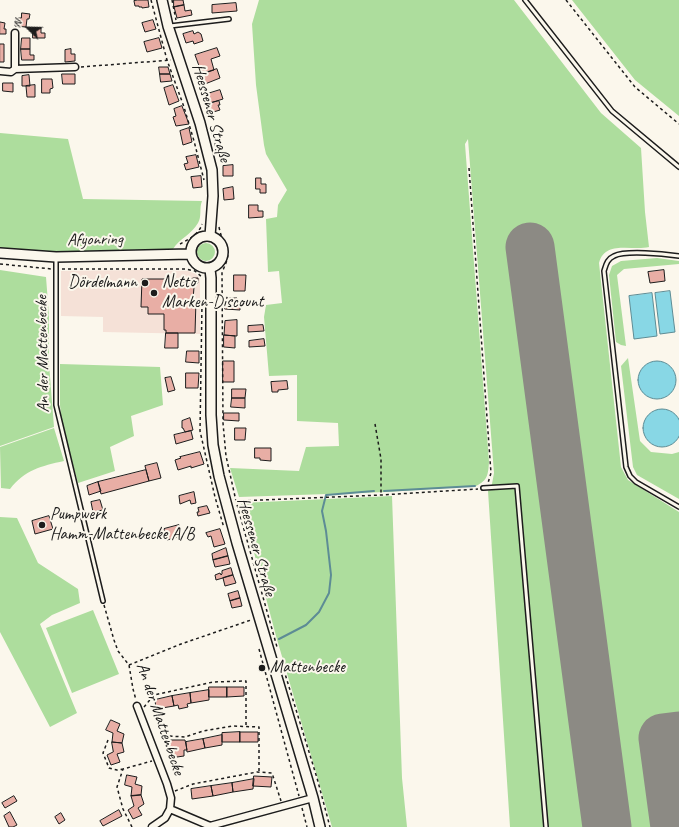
<!DOCTYPE html>
<html>
<head>
<meta charset="utf-8">
<style>
  body { margin:0 }
  #map { position:relative; width:679px; height:827px; overflow:hidden; background:#fbf7ec; font-family:Caveat,sans-serif }
  canvas { display:block }
  .north { position:absolute; left:8px; top:8px; width:40px; height:40px; -webkit-text-stroke:3px #fbf7ec; paint-order:stroke; rotate:293deg; font-size:11px; font-weight:700; line-height:16px; text-align:center; color:#1c1c1c }
  .north::after { content:''; display:block; margin:auto; width:14px; height:18px; background:#1c1c1c; clip-path:polygon(50% 0,100% 100%,50% 72%,0 100%) }
</style>
</head>
<body>
<div id="map">
<canvas width="679" height="827"></canvas>
<div class="north">N</div>
</div>
<script>
const ctx = document.querySelector('canvas').getContext('2d');
ctx.lineJoin = 'round';
function paint(path, color) {
  ctx.fillStyle = color;
  ctx.fill(path, 'evenodd');
}
function stroke(path, color, width, dash) {
  ctx.strokeStyle = color;
  ctx.lineWidth = width;
  ctx.lineCap = dash ? 'butt' : 'round';
  ctx.setLineDash(dash || []);
  ctx.stroke(path);
}
function write(font, color, halo, rows, align = 'center') {
  ctx.font = font + ' Caveat,sans-serif';
  ctx.lineWidth = 4;
  ctx.setLineDash([]);
  ctx.textBaseline = 'middle';
  ctx.strokeStyle = halo;
  ctx.fillStyle = color;
  for (const [text, x, y, turn = 0] of rows) {
    ctx.save();
    ctx.translate(x, y);
    ctx.rotate((+turn || 0) * Math.PI / 180);
    ctx.textAlign = isNaN(turn) ? turn : align;
    if (halo) ctx.strokeText(text, 0, 0);
    ctx.fillText(text, 0, 0);
    ctx.restore();
  }
}
paint(new Path2D(`
  M139,270L188,271L196,274L200,279V334L103,332V317L61,316V271Z`), '#f5e1d7');
paint(new Path2D(`
  M259,0H514L601,113L641,148L645,212L649,247C632,251 605,240 599,263L621,467L628,480L679,512V827H510L488,491L492,484L494,473L468,139L465,144L489,462C488,475 488,480 476,486L386,492L239,497L230,468L299,471L306,447L339,446L338,423L297,421V375L269,376L264,317L266,305L282,303L279,271L268,272L266,219L277,217L278,205L287,190L266,154L264,145L256,85L252,24Z
  M572,0H679V116L635,80Z
  M0,133L68,139L83,199L202,201C199,208 202,217 198,223C192,234 179,239 173,249L38,252L0,250Z
  M197 252a9 9 0 1 1 18 0a9 9 0 1 1-18 0Z
  M657,258L679,261V264L624,269L617,275L626,346L621,345L616,342L609,275L612,266L621,261Z
  M0,270L46,277L49,316V364L54,427L0,446Z
  M628,358L640,441L651,452L672,454L679,452V499L637,475L633,467L621,366Z
  M60,364L160,367L163,405L131,416L134,436L110,447L115,471L78,483L62,426L60,405Z
  M54,428L64,461C41,466 25,470 10,489L1,488L0,447Z
  M392,496L402,778L407,827H332L276,636L241,503Z
  M0,517L17,518L38,563L78,589L80,603L52,615L40,624L77,713L50,727L0,632Z
  M93,610L119,674L72,693L46,628Z`), '#addd9d');
const water = new Path2D(`
  M670,291L675,332L660,334L655,293Z
  M652,293L657,336L634,339L629,296Z
  M638 380a19 19 0 1 1 38 0a19 19 0 1 1-38 0Z
  M643 428a19 19 0 1 1 38 0a19 19 0 1 1-38 0Z`);
paint(water, '#88d7e5');
stroke(water, '#5d8c95', 1);
stroke(new Path2D(`
  M384,491L475,486
  M279,639L306,625L319,612L329,593L331,575L326,531L322,511L326,495L374,491`), '#5d8c95', 2);
stroke(new Path2D(`
  M530,247L607,827
  M675,827L663,738L679,736`), '#8c8a84', 49);
const building = new Path2D(`
  M138,0H148L149,7L142,8V7H139V6H135L134,1Z
  M174,0H183L184,5L174,7Z
  M236,3L237,11L212,13V5Z
  M184,5L185,11L191,10L192,15L177,18L174,7Z
  M22,13L30,14L29,19H27L26,27L15,26L16,18H21Z
  M153,20L156,29L145,32L142,23Z
  M0,22L5,23L4,29H6V34H0Z
  M33,28H41V33H45V38H33Z
  M193,31L194,34L198,32L201,34L203,41L194,44L193,41L186,43L183,34Z
  M22,38H30V49H21Z
  M159,38L162,48L147,52L144,42Z
  M0,44H4V62H0Z
  M217,48L220,56L211,59L214,70L202,74L195,55Z
  M21,49H30V55H34V60H22Z
  M71,49V54H75V61L65,62V50Z
  M159,67H168L170,74H160Z
  M217,69L220,78L205,84L202,74Z
  M62,74H75V84H63Z
  M160,74H170L172,81L161,82Z
  M29,75L30,86H22V76Z
  M42,79H52L53,88L50,89V93H42Z
  M3,83H13V92L3,91Z
  M35,85V97H27L26,86Z
  M173,85L179,101L169,105L164,88Z
  M220,90L223,99L207,104L204,95Z
  M219,101L220,105H218L220,110L210,113L207,104Z
  M182,106L189,124L176,126L173,117L176,116L174,109Z
  M189,128L192,142L183,145L180,131Z
  M196,155L199,167L186,170L184,164L188,163L186,157Z
  M233,165V176H223V166Z
  M201,176L202,187L193,188L191,177Z
  M256,178H261V184H266V193H260V189H256Z
  M233,187L234,199L224,200L223,189Z
  M249,205H258V211H263V217L249,218Z
  M664,270L665,281L650,283L648,272Z
  M234,275H246L245,291H234Z
  M193,278H198V283L194,287L193,300H196L195,333H166V330H164V314H148V307H141L142,279H176V282H189Z
  M226,298H237V301H240V310L225,309Z
  M237,320V336L224,335L225,321Z
  M263,325L264,331L248,332V326Z
  M166,333H178V348H165Z
  M224,335L235,336V348L224,347Z
  M264,339L265,346L249,347V341Z
  M187,351H199V363L186,362Z
  M223,361H234V382H223Z
  M186,373H199L198,388H186Z
  M171,377L175,390L168,392L165,378Z
  M287,381L288,389L278,390V392H272L271,382Z
  M232,389H246L245,398H232Z
  M232,398H245V408L231,407Z
  M224,413H239V421L224,420Z
  M190,418L193,430L185,432L183,428H182V421Z
  M235,428H246L245,440H235Z
  M191,431L193,439L176,444L174,435Z
  M255,448H271V461L260,460V458H255Z
  M200,452L204,464L191,468V466L178,470L175,460L181,458L180,457Z
  M157,463L161,478L149,481L145,466Z
  M146,470L149,481L101,494L98,482Z
  M98,482L101,491L89,495L87,486Z
  M194,492L196,503L191,504L190,500L180,504L179,496Z
  M100,500L103,510L93,512L91,502Z
  M207,506L210,513L198,516L197,512H199L198,508Z
  M49,516L53,529L35,534L32,521Z
  M179,525L182,536L167,540L164,529Z
  M220,529L225,544L214,547L211,536L208,537L206,533Z
  M226,548L228,556L213,560L212,554Z
  M228,556L230,564L215,567L213,560Z
  M231,568L233,575L216,580L215,575L220,573L221,575L222,574V571Z
  M233,575L236,583L225,586L223,578Z
  M238,591L240,598L230,601L228,594Z
  M240,598L242,606L232,608L230,601Z
  M209,687H227V697H209Z
  M227,687H244V696L227,697Z
  M209,690V700L191,703L190,693Z
  M190,693L191,703L187,704L188,707L179,709L178,705L174,706L172,696Z
  M172,696L174,706L156,709L155,700Z
  M111,720L120,724L117,731L124,734L122,743L112,742L113,733L106,730Z
  M240,732V742H222V733Z
  M240,732H258V742H240Z
  M222,735V745L205,748L203,739Z
  M203,739L205,748L187,752L186,742Z
  M168,740H185L187,750H184V756L177,757L169,755V750H166Z
  M112,742L122,743L124,752L117,754L120,762L111,765L107,755L113,752Z
  M127,775L137,777L135,784L142,786L141,795L131,796L132,787L125,785Z
  M254,776L272,777L271,787L253,786Z
  M254,779L253,789L233,792L232,783Z
  M232,783L233,792L213,796L211,786Z
  M211,786L213,796L192,799L191,789Z
  M141,795L144,804L138,808L142,815L133,819L128,810L134,806L131,796Z
  M14,796L17,801L5,808L2,803Z
  M119,810L122,816L103,826L100,821Z
  M10,812L17,825L13,827H9L4,816Z
  M61,813L65,820L59,824L55,817Z`);
paint(building, '#e8aea5');
stroke(building, '#1c1c1c', 1);
const lane = new Path2D(`
  M525,0L612,111L679,167
  M170,26L229,19
  M679,256C664,254 626,250 614,256C607,259 606,265 604,271L626,467L630,476L636,482L679,507
  M56,259V405L103,601
  M483,488L517,486L546,827`);
const street = new Path2D(`
  M15,69V33
  M0,71L11,72L15,69L75,67
  M137,706L167,784L171,798L170,809L210,826L313,798
  M152,827L165,818L170,809`);
const secondary = new Path2D(`
  M162,0L168,26L200,123L212,170L213,196L210,236
  M191 252a16 16 0 1 1 32 0a16 16 0 1 1-32 0Z
  M0,253L56,257L190,254
  M210,269L211,278V415L213,445L219,476L237,543L313,798L320,827`);
stroke(lane, '#1c1c1c', 6);
stroke(street, '#1c1c1c', 9);
stroke(secondary, '#1c1c1c', 12);
stroke(new Path2D(`
  M151,0L167,60L184,107L194,141L204,180
  M172,0L176,20
  M566,0L635,87L679,124
  M81,67L171,60
  M210,126L215,142L216,152
  M469,168L491,473L488,483
  M219,227C223,249 235,246 222,272L223,423L226,456L236,501L277,647
  M180,244C188,240 200,233 202,224
  M0,264L52,269
  M62,269H185L195,271L203,278
  M202,303L200,431L215,497L224,528
  M375,424L381,459V495
  M236,501L381,495L478,489
  M104,605L114,640L118,651L129,665L133,689L136,700
  M259,649L299,796
  M282,664L317,778L330,827
  M129,665L181,644L251,620
  M144,707L154,695L213,682L246,681V726
  M164,738L168,736L185,737L203,731L232,726L259,727V772
  M108,740L103,753L109,768L117,770L123,769
  M175,791L193,784L257,772L272,773L281,801
  M302,808L307,827
  M132,827L123,809L117,787L123,769L152,761`), '#1c1c1c', 1.5, [3, 3]);
stroke(lane, '#fbf7ec', 3);
stroke(street, '#fbf7ec', 6);
stroke(secondary, '#fbf7ec', 9);
for (const [x, y, r, color] of [
  [145,283,4,"#1c1c1c"],
  [154,293,4,"#1c1c1c"],
  [42,525,4,"#1c1c1c"],
  [262,668,4,"#1c1c1c"]
]) {
  const dot = new Path2D();
  dot.arc(x, y, r, 0, 2 * Math.PI);
  ctx.fillStyle = color;
  ctx.fill(dot);
  stroke(dot, '#fbf7ec', 1.5);
}
write('17px', '#1c1c1c', '#fbf7ec', [
  ["Heessener Straße",211,113,74],
  ["Afyonring",95,240,-1],
  ["An der Mattenbecke",43,354,-91],
  ["Heessener Straße",256,547,74],
  ["An der Mattenbecke",160,719,71]
]);
write('17px', '#1c1c1c', '#fbf7ec', [
  ["Dördelmann",137,283,"right"],
  ["Netto",162,283],
  ["Marken-Discount",162,303],
  ["Pumpwerk",50,515],
  ["Hamm-Mattenbecke A/B",50,535],
  ["Mattenbecke",270,668]
], 'left');
</script>
</body>
</html>
